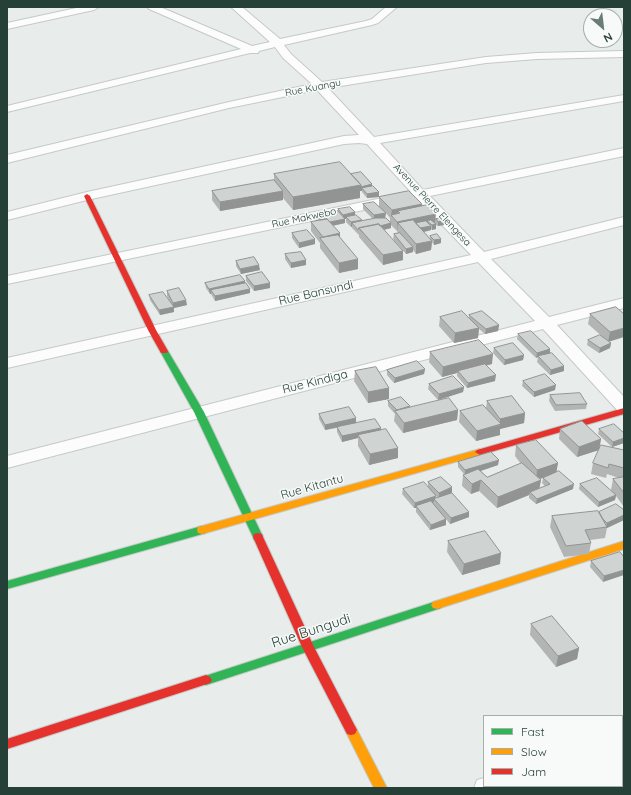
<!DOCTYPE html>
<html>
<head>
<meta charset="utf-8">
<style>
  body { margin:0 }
  #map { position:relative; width:631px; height:795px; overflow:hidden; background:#e8ecea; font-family:Quicksand,sans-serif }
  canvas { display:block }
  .frame { position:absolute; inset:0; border:8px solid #254037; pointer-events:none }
  .legend { position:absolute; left:483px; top:715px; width:140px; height:72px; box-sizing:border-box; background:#f7faf8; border:1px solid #a3b0ab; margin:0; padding:5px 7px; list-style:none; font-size:12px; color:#254037 }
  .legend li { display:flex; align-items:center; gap:8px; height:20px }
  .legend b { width:20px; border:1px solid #a3b0ab }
  .north { position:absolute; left:583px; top:8px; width:40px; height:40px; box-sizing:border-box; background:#f7faf8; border:1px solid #a3b0ab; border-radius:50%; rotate:152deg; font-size:11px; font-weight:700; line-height:16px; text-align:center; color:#254037 }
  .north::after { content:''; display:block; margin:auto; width:14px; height:18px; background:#697c76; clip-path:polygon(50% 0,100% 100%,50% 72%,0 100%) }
</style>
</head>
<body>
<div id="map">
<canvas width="631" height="795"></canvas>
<div class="frame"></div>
<ul class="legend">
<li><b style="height:5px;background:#30b455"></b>Fast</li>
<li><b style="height:5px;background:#ff9f0a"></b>Slow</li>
<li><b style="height:5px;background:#e5322d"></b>Jam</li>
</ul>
<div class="north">N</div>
</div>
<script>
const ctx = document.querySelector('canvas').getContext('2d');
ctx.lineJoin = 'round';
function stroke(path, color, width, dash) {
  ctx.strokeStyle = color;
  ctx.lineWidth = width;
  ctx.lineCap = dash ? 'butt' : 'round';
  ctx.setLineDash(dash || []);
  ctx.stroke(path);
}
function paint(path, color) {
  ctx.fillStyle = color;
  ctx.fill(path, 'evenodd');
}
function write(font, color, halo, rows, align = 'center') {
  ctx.font = font + ' Quicksand,sans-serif';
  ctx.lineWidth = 3;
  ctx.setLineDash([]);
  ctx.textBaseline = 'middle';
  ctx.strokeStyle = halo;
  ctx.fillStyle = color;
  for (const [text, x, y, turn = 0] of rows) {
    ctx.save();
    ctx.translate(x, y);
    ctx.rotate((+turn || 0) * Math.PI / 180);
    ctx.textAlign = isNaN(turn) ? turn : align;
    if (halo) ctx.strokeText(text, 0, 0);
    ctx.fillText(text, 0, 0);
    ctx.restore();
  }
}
const street = new Path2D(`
  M81,7H99L94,10L7,29V23Z
  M147,7H160L252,46L270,42L231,7H242L280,39L366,21L372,19L386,7H397L378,23L372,25L284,45L291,54L322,82L486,57L537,53L624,51V57L537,59L486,63L328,88L374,137L624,95V101L380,143L423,190L624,148V156L430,196L484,252L624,217V225L491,259L549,317L624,298V308L557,325L624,397V412L618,411L543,329L7,468V456L535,321L478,262L7,368V358L471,255L417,199L7,284V276L411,192L367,144L359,143L344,144L87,200L7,220V212L87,192L344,136L359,135L317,90L229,108L7,163V155L229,102L312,84L283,58L275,47L259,51L258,53H250L7,112V106L241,49L149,9Z
  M624,727V747L622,748V728Z
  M484,778V786H503L502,788H474L477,780Z`);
const fast = new Path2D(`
  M164,348L168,351L204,412L263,537L262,540H254L253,537L194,412L160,351Z
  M202,526L206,527L207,530L206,533L7,589V581Z
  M437,601L441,602L443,605L441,608L206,685L202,683L200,680L202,677Z`);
const slow = new Path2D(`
  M480,449L485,452L483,454L202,534L198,533L197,530L198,527L202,526Z
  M624,541V549L437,609L433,608L431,605L433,602Z
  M351,725L355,726L387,788H374L345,730L347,726Z`);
const jam = new Path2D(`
  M87,194L90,196L156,330L168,351L167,353H161L148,330L84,196Z
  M624,408V414L480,455L475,452L477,450Z
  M258,533L262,534L263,537L314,647L357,730L355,734L351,735L347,734L302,647L253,537L254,534Z
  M206,675L210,677L212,680L210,683L7,749V739Z`);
stroke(street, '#c5c9c7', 2);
stroke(fast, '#c4c9c7', 2);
stroke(slow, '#c4c9c7', 2);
stroke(jam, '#c4c9c7', 2);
paint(street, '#fcfcfc');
paint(fast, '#30b455');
paint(slow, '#ff9f0a');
paint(jam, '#e5322d');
paint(new Path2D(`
  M274,174H351L372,186L379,192V197L367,198L362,192V191H360V198L293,210L283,198V200L220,211L212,200V191L274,180Z
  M379,197L422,206L436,219L445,220L444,225L438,226L436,225V229L432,230L431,229V230L424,232L430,239V236L441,239V243L434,245L432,242L431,250L416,254L413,250V252L406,254L393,239L394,234L398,233L397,231L391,225V228L384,230L403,260L383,265L359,237V235L352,228V227H351L346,222V219H345V223L333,226L358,269L339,273L320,248V243L311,231V222L316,221L315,216L338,211V209L355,212V215L362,220L361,221L373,219L363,209V204L379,206ZM386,213L390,218V223L382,218H385Z
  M292,233L315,244L299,248L292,238Z
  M285,254L306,265L291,268L285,259Z
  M236,261L260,270L241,274L236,266Z
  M246,276L270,283V288L254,291L246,281Z
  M245,281V283L250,293L215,301L211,294H210L206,288L205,283Z
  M167,291L187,305L174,308V312L160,315L150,300L149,295L171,303L167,296Z
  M616,307L609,341L611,343L610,348L599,353L587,345L588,340H606L588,324L590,314Z
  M469,315L499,325L498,331L485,334L479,329L478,338L454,343L439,326L440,317L469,318Z
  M518,334L550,349V354L564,366V371L550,375L537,362L538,357L536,358L517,339Z
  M494,348L524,355L523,360L504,365L493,353Z
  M430,352L492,364L486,365L495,381L467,388L457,376V373L442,377L429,362Z
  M425,369L424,374L394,383L387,375V370Z
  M355,371L389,388V399L368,403L354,381Z
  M523,381L555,390L534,397L522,386Z
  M429,384L464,387L463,392L438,400L428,389Z
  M550,395L587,404L586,409L555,411L549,401Z
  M388,401L410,407L458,410L457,420L403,433L394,421L395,414L388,406Z
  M487,401L525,413L524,423L500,429V435L476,441L459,422L460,411L486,408Z
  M319,414L356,423L381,428V430L398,458L369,465L358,446V438L342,442L337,432V428L325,430L319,419Z
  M560,429L601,439L599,450L577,457L559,439Z
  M599,429L624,433V443L612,447L598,434Z
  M516,445L558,463L556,472L573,489L536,504L529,498V495L497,508L479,491L471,494L462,486L463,475L464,474L458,467V462L498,465L481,471L487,477L521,464L515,456ZM543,478L542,483L545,486L539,488L541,480L539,479Z
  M624,450V507L616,496L615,500L598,507L579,489L580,484L612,492L611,490L613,479L619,478L607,474L606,478L591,474L593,463Z
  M428,482L452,493L469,517L450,524L442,514L446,519V525L430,530L416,512V508H414L402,494L403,489L428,486ZM432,492L438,498L435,499Z
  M624,510V520L607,528L605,538L590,540L591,543L589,554L564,557L550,527L552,516Z
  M448,541L500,564L462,575L447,552Z
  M624,557L603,582L590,567L591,561Z
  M531,624L579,648L577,659L556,667L530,635Z`), '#b2b5b4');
paint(new Path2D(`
  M372,184V189L362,188V191H360V198L293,210V197L361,185Z
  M283,191V200L220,211V202Z
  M379,192V197L367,198V194Z
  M422,204L421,213L398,211V218L391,216L392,210Z
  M355,212V217H346V219H345V223L326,227V223L343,219V215Z
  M386,213L385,218L374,220V215Z
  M436,214L435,223L431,224L427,221V225L398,223L397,231V222Z
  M362,220L361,224L352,223V227H351V222Z
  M445,220L444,225L438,226V222Z
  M391,223V228L364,234L360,230Z
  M436,224V229L432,230V225Z
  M431,226V230L419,233V228Z
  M340,233V243L323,242V237Z
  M315,239V244L299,248V243Z
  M441,239V243L434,245V240Z
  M432,241L431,250L416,254V244Z
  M413,247V252L406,254V249Z
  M403,251V260L383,265V255Z
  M358,259V269L339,273V263Z
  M306,260V265L291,268V263Z
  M259,265L260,270L241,274L240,269Z
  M245,281V286L211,290V294H210L209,289Z
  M270,283V288L254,291V286Z
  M250,289V293L215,301V296Z
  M186,300L187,305L174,308V312L160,315L159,310L173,307V303Z
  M499,325L498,331L485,334L486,329Z
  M479,328L478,338L454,343L455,333Z
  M624,328V337L608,342L610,332Z
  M611,343L610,348L599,353L600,348Z
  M550,349V354L538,356V357L536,358L537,353Z
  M493,354L492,364L459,373L458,371L457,373L442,377L443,367Z
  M524,355L523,360L504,365L505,360Z
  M564,366V371L550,375L551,370Z
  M425,369L424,374L394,383L395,378Z
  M496,375L495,381L467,388L468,383Z
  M556,385L555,390L534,397V392Z
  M464,387L463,392L438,400L439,394Z
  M389,388V399L368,403V392Z
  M458,410L457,420L403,433L404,423Z
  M525,413L524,423L500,429V435L476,441L477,431L500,425V419Z
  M356,418V423L325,430V425Z
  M381,428L380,433L358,435V438L342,442V436Z
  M624,438V443L612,447L613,442Z
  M601,439L599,450L577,457L579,447Z
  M398,448V458L369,465L370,454Z
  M499,460L498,465L465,476V470Z
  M558,463L556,474L536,480L537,470Z
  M481,480L479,491L471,494L472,484Z
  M541,480L539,491L530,492L529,495L497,508L498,497Z
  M574,484L573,489L536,504L537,499Z
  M452,487V493L439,498V493Z
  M616,495L615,500L598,507L599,502Z
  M436,496L435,500L434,499V502L417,508L416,506V508H414L415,503Z
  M469,512V517L450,524L451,518Z
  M624,515V520L607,528H606L607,523Z
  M446,519V525L430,530L431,525Z
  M501,553L500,564L462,575L464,564Z
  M624,570V575L603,582L604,576Z
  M579,648L577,659L556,667L558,656Z`), '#919492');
const building = new Path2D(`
  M340,162L361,185L293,197L274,174Z
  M361,172L372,184L361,187V185L351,174Z
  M274,180L283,191L220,202L212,191Z
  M373,186L379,192L367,194L362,188Z
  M409,191L422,204L392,210L379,197Z
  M374,202L386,213L374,215L363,204Z
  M427,205L436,214L397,222L391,215L400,213L398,211Z
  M350,207L355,212L343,215L338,209Z
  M338,211L345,219L330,222L327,219L321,220L315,216Z
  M356,215L362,220L351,222L346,217Z
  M376,218H386L391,223L380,226L379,224L359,228L358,230L352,223Z
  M442,218L445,220L438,222L436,219Z
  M327,219L340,233L323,237L311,222Z
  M413,220L432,241L416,244L398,223Z
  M431,220L436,224L432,225L427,221Z
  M426,221L431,226L420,228L416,223Z
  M379,224L403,251L383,255L359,228Z
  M307,230L315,239L299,243L292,233Z
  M400,233L413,247L406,249L394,234Z
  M437,234L441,239L434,240L430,236Z
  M338,235L358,259L339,263L320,238Z
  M301,252L306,260L291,263L285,254Z
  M254,257L259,265L240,269L236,261Z
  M262,272L270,283L254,286L246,276Z
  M240,275L245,281L209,289L205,283Z
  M246,283L250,289L215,296L211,290Z
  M179,288L186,300L173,303L167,291Z
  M163,292L174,307L159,310L149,295Z
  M616,307L624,314V328L610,332L590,314Z
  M462,311L479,328L455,333L440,317Z
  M482,311L499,325L486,329L469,315Z
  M531,331L550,349L537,353L518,334Z
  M600,335L611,343L600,348L588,340Z
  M479,340L493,354L443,367L430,352Z
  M513,343L524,355L505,360L494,348Z
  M552,353L564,366L551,370L538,356Z
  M417,361L425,369L395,378L387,370Z
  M485,364L496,375L468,383L458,371Z
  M376,367L389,388L368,392L355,371Z
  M545,374L556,385L534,392L523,381Z
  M453,376L464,387L439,394L429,384Z
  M580,393L587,404L556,405L550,395Z
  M512,396L525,413L500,419L487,401Z
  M401,397L410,406L397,410L388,401Z
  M449,398L458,410L404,423L395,411Z
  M483,405L501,424L477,431L460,411Z
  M349,407L356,418L325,425L319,414Z
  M375,419L381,428L342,436L337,427Z
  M582,421L601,439L579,447L560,429Z
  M614,424L624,433V438L613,442L599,429Z
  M386,429L398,448L370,454L358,435Z
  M536,440L558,463L537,470L516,445Z
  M601,445L624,450V468L609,464L608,468L593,463Z
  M491,452L499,460L465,470L458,462Z
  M522,463L541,480L498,497L481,480L472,484L463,475L478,469L487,477Z
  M559,471L574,484L537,499L530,492L550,484L543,478Z
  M441,477L452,487L439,493L428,482Z
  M624,477V493L613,479Z
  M597,478L616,495L599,502L580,484Z
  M424,482L436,496L415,503L403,489Z
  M452,493L469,512L451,518L434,499Z
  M431,501L446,519L431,525L416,506Z
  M616,504L624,510V515L607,523L603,519L599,512Z
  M598,511L607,527L585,530L591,543L566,546L552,516Z
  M485,531L501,553L464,564L448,541Z
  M620,552L624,557V570L604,576L591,561Z
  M552,616L579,648L558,656L531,624Z`);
paint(building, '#cfd3d1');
stroke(building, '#919492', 1);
write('10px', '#254037', '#f7faf8', [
  ["Rue Kuangu",313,88,-11],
  ["Avenue Pierre Elengesa",432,205,47],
  ["Rue Makwebo",304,218,-12]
]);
write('12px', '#254037', '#f7faf8', [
  ["Rue Bansundi",316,293,-13],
  ["Rue Kindiga",315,382,-14],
  ["Rue Kitantu",312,487,-16]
]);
write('14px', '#254037', '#f7faf8', [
  ["Rue Bungudi",311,631,-18]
]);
</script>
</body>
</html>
